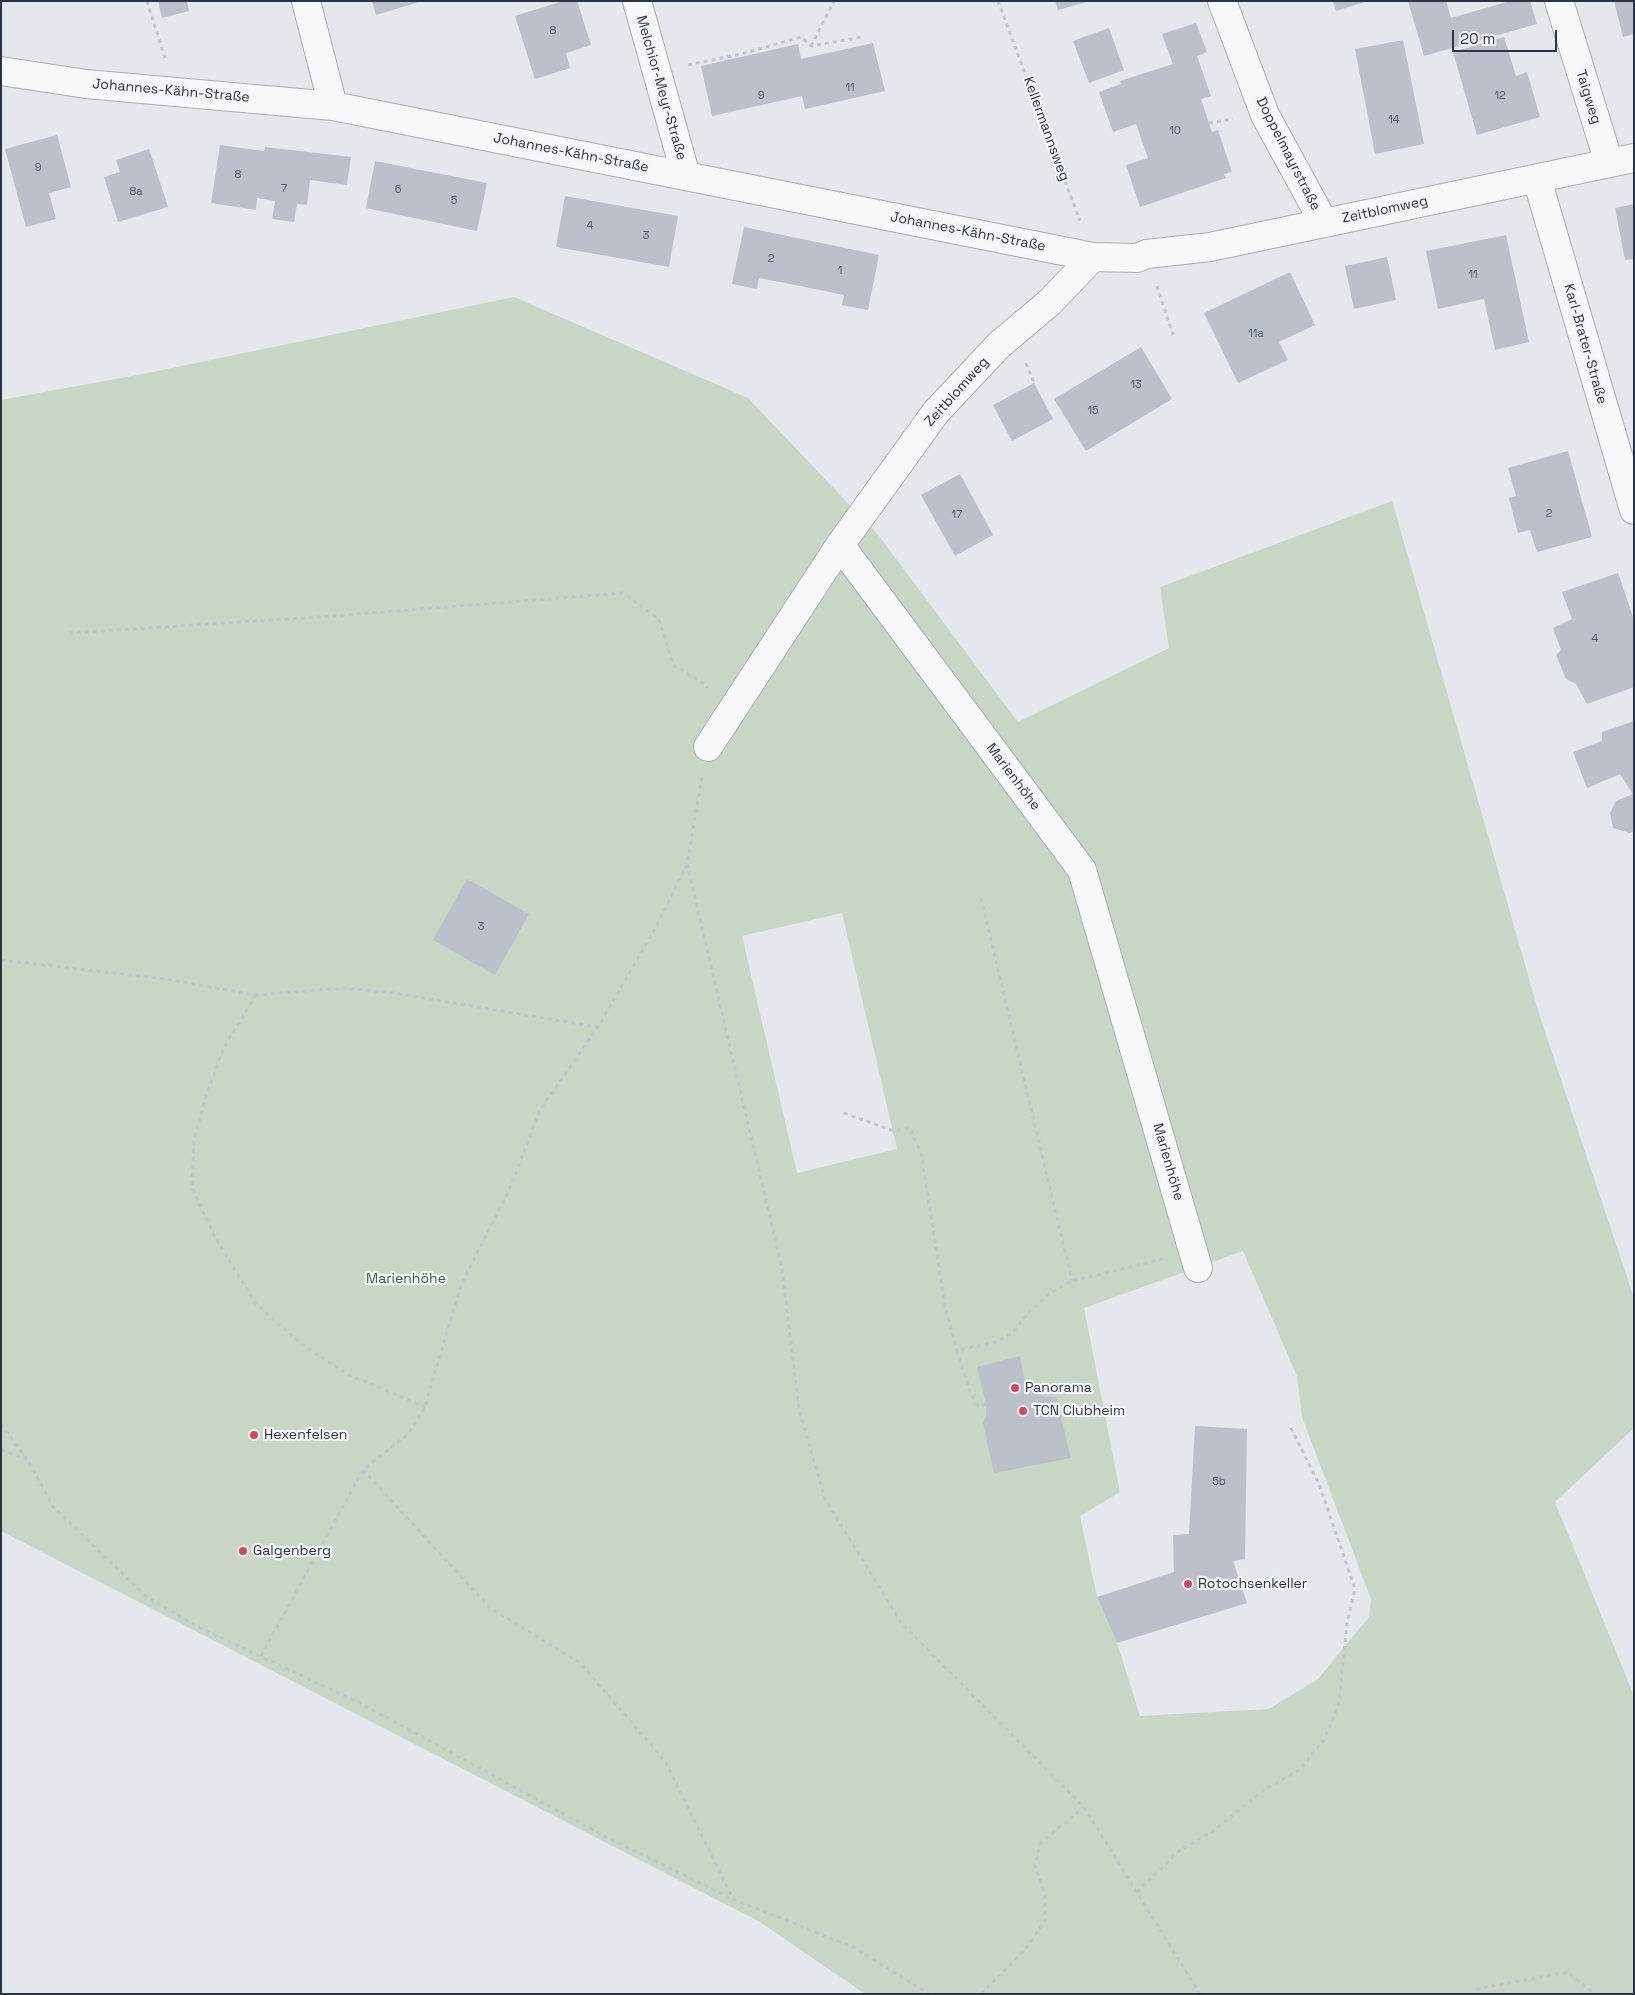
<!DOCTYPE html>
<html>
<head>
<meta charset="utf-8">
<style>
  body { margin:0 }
  #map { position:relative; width:1635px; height:1995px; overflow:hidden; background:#e4e7ec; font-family:"Space Grotesk",sans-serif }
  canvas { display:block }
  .frame { position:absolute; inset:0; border:2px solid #2b3445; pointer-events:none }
  .scale { position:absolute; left:1452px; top:30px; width:105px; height:22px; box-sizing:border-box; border:2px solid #2b3445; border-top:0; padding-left:6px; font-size:15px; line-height:18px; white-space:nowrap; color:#2b3445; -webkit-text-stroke:4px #f4f6f9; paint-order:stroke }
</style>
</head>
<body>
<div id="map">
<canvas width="1635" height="1995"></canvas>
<div class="frame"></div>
<div class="scale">20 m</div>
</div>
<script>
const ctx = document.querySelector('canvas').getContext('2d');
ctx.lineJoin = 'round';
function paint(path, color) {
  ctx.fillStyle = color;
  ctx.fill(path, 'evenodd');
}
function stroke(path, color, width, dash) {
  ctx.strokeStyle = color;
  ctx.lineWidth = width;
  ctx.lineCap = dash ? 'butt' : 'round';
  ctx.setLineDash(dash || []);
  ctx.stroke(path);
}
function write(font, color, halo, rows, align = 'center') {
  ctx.font = font + ' "Space Grotesk",sans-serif';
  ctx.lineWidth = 4.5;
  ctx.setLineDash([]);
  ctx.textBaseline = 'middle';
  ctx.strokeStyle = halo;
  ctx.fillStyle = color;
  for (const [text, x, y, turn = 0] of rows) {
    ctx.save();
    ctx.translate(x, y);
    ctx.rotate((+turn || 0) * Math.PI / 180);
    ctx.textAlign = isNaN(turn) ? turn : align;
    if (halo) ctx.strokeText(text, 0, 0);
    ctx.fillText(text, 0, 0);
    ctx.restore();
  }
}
paint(new Path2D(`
  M514,297L748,398L879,536L1018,722L1169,648L1160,587L1392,501L1541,1020L1634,1298V1428L1555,1502L1634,1696V1994H865L760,1922L1,1531V400L148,373ZM842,913L897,1149L797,1173L742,936ZM1243,1251L1297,1376L1302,1417L1371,1599L1369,1617L1318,1679L1269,1709L1140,1716L1117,1643L1097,1597L1080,1516L1120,1492L1084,1308Z`), '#c9d6c5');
paint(new Path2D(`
  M158,1H187L189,11L162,18Z
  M372,1H419V2L376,15Z
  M563,1H577L591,45L566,53L570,68L535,79L515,16Z
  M1055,1H1087V2L1058,10Z
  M1333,1H1365V2L1336,11Z
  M1408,1H1446L1451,18L1510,1H1530L1537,24L1424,56Z
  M1614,1H1634V34L1623,37Z
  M1196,23L1207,52L1197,56L1211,96L1201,99L1212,132L1218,130L1232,172L1224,174L1226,178L1140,207L1126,165L1148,158L1136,124L1113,132L1099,92L1121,84L1120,81L1173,64L1162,34Z
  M1109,28L1124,70L1089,83L1073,41Z
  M1504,37L1516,76L1527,72L1540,117L1477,135L1453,52Z
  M1403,40L1424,144L1375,154L1355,49Z
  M873,43L885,91L805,109L802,96L712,116L701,66L798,44L801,59Z
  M57,135L71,187L49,193L56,219L26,227L5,149Z
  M220,145L264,151L265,147L351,157L347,185L310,180L307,205L297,204L294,222L272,219L275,201L257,198L256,210L211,203Z
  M149,149L168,207L118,222L104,177L120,172L116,160Z
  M375,161L487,183L477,231L366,208Z
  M565,196L678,216L669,267L556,247Z
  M1634,204V259L1625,260L1615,208Z
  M744,227L879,255L868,310L842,305L844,295L800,286L759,278L757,289L732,284Z
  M1506,235L1529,342L1495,350L1484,299L1438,309L1426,251Z
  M1387,257L1396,300L1354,309L1345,266Z
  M1290,272L1315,325L1279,342L1288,360L1238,383L1204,313Z
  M1141,347L1172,399L1086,451L1054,399Z
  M1034,383L1053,419L1012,441L993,405Z
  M1568,451L1592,537L1537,552L1530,530L1518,533L1509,498L1516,496L1508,468Z
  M960,474L993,535L955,556L921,495Z
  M1618,573L1634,620V687L1587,704L1576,684L1566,679L1556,655L1561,650L1553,628L1572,619L1562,592Z
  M1634,721V831L1630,833L1613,828L1610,813L1616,801L1633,794L1620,774L1587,788L1573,752L1602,741V732Z
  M467,879L529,914L495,975L433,940Z
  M1020,1356L1026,1388L1046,1397H1056L1071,1458L994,1473L983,1423L986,1417V1404L977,1367Z
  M1195,1426L1247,1429L1245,1559L1233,1561L1247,1603L1117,1643L1097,1597L1174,1572L1173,1535L1189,1534Z`), '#bbc0ca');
const minor = new Path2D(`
  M306,1L333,106
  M637,1L686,176
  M1222,1L1265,115L1324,223
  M1559,1L1609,163
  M1,71L86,84L333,106L1093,257L1137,258L1147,254L1210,247L1634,158
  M1537,179L1634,510
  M840,545L1082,870L1198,1268
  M708,747L840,545L936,412L999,345L1050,302L1093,257`);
stroke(minor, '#a9aeb7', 30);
stroke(new Path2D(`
  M147,1L165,58
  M998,1L1080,221
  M811,46L834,1
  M688,65L741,54L801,37L811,46L863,37
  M1209,123L1233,119
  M1157,286L1173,335
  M1026,363L1034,383
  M69,633L320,617L623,593L659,619L673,665L705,684L707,688
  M687,864L782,1269L799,1409L825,1499L902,1624L1084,1807L1200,1994
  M981,898L1072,1281
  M1,960L165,979L256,995L343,988L394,993L598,1027
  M256,995L224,1047L205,1100L194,1139L192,1188L215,1237L255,1303L300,1343L347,1374L425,1407
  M844,1113L894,1131L910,1128L921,1153L945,1306L957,1351
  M986,1404L978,1406L970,1392L957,1351L996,1342L1013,1332L1029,1312L1050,1293L1072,1281L1163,1259
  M1,1424L27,1459L54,1508L148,1598L200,1628L360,1703L606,1837L733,1899L855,1948L929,1994
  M1,1450L26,1459
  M363,1470L490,1608L580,1663L665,1761L733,1899
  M261,1656L363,1470L408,1434L425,1407L461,1285L510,1188L540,1110L598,1027L656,927L687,864L702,777
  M1137,1892L1179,1851L1213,1831L1264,1790L1299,1770L1324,1740L1339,1703L1347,1623L1355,1589L1319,1484L1289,1424
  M1476,1989L1568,1972L1594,1994
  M981,1994L1024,1951L1045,1921V1894L1035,1865L1040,1844L1084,1807`), '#c2c5cb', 3, [4, 4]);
stroke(minor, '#f7f8fa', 28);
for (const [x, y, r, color] of [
  [1015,1388,5,"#d1495b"],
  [1023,1411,5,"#d1495b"],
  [254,1435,5,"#d1495b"],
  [243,1551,5,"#d1495b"],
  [1188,1584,5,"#d1495b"]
]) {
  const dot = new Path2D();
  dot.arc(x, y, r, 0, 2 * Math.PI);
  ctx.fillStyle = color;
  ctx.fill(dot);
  stroke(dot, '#f4f6f9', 2);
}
write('11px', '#4f5766', null, [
  ["8",553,31],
  ["11",850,88],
  ["9",761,96],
  ["12",1500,96],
  ["14",1394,120],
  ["10",1175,131],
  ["9",38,168],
  ["8",238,175],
  ["7",284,189],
  ["6",398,190],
  ["8a",136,192],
  ["5",454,201],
  ["4",590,226],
  ["3",646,236],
  ["2",771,259],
  ["1",840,271],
  ["11",1473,275],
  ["11a",1256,334],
  ["13",1136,385],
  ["15",1093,411],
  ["2",1549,514],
  ["17",957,515],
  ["4",1595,639],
  ["3",481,927],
  ["5b",1219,1482]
]);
write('14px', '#2b3445', '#f4f6f9', [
  ["Melchior-Meyr-Straße",661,88,74],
  ["Johannes-Kähn-Straße",171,91,5],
  ["Taigweg",1588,97,73],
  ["Kellermannsweg",1046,129,70],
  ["Johannes-Kähn-Straße",571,153,11],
  ["Doppelmayrstraße",1288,154,63],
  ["Zeitblomweg",1385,210,-12],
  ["Johannes-Kähn-Straße",968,232,11],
  ["Karl-Brater-Straße",1585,344,74],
  ["Zeitblomweg",957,392,-48],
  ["Marienhöhe",1013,777,53],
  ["Marienhöhe",1168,1162,74]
]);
write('14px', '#3f6138', '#f4f6f9', [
  ["Marienhöhe",406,1279]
]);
write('14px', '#2b3445', '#f4f6f9', [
  ["Panorama",1025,1388],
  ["TCN Clubheim",1033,1411],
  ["Hexenfelsen",264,1435],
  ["Galgenberg",253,1551],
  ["Rotochsenkeller",1198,1584]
], 'left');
</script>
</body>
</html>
